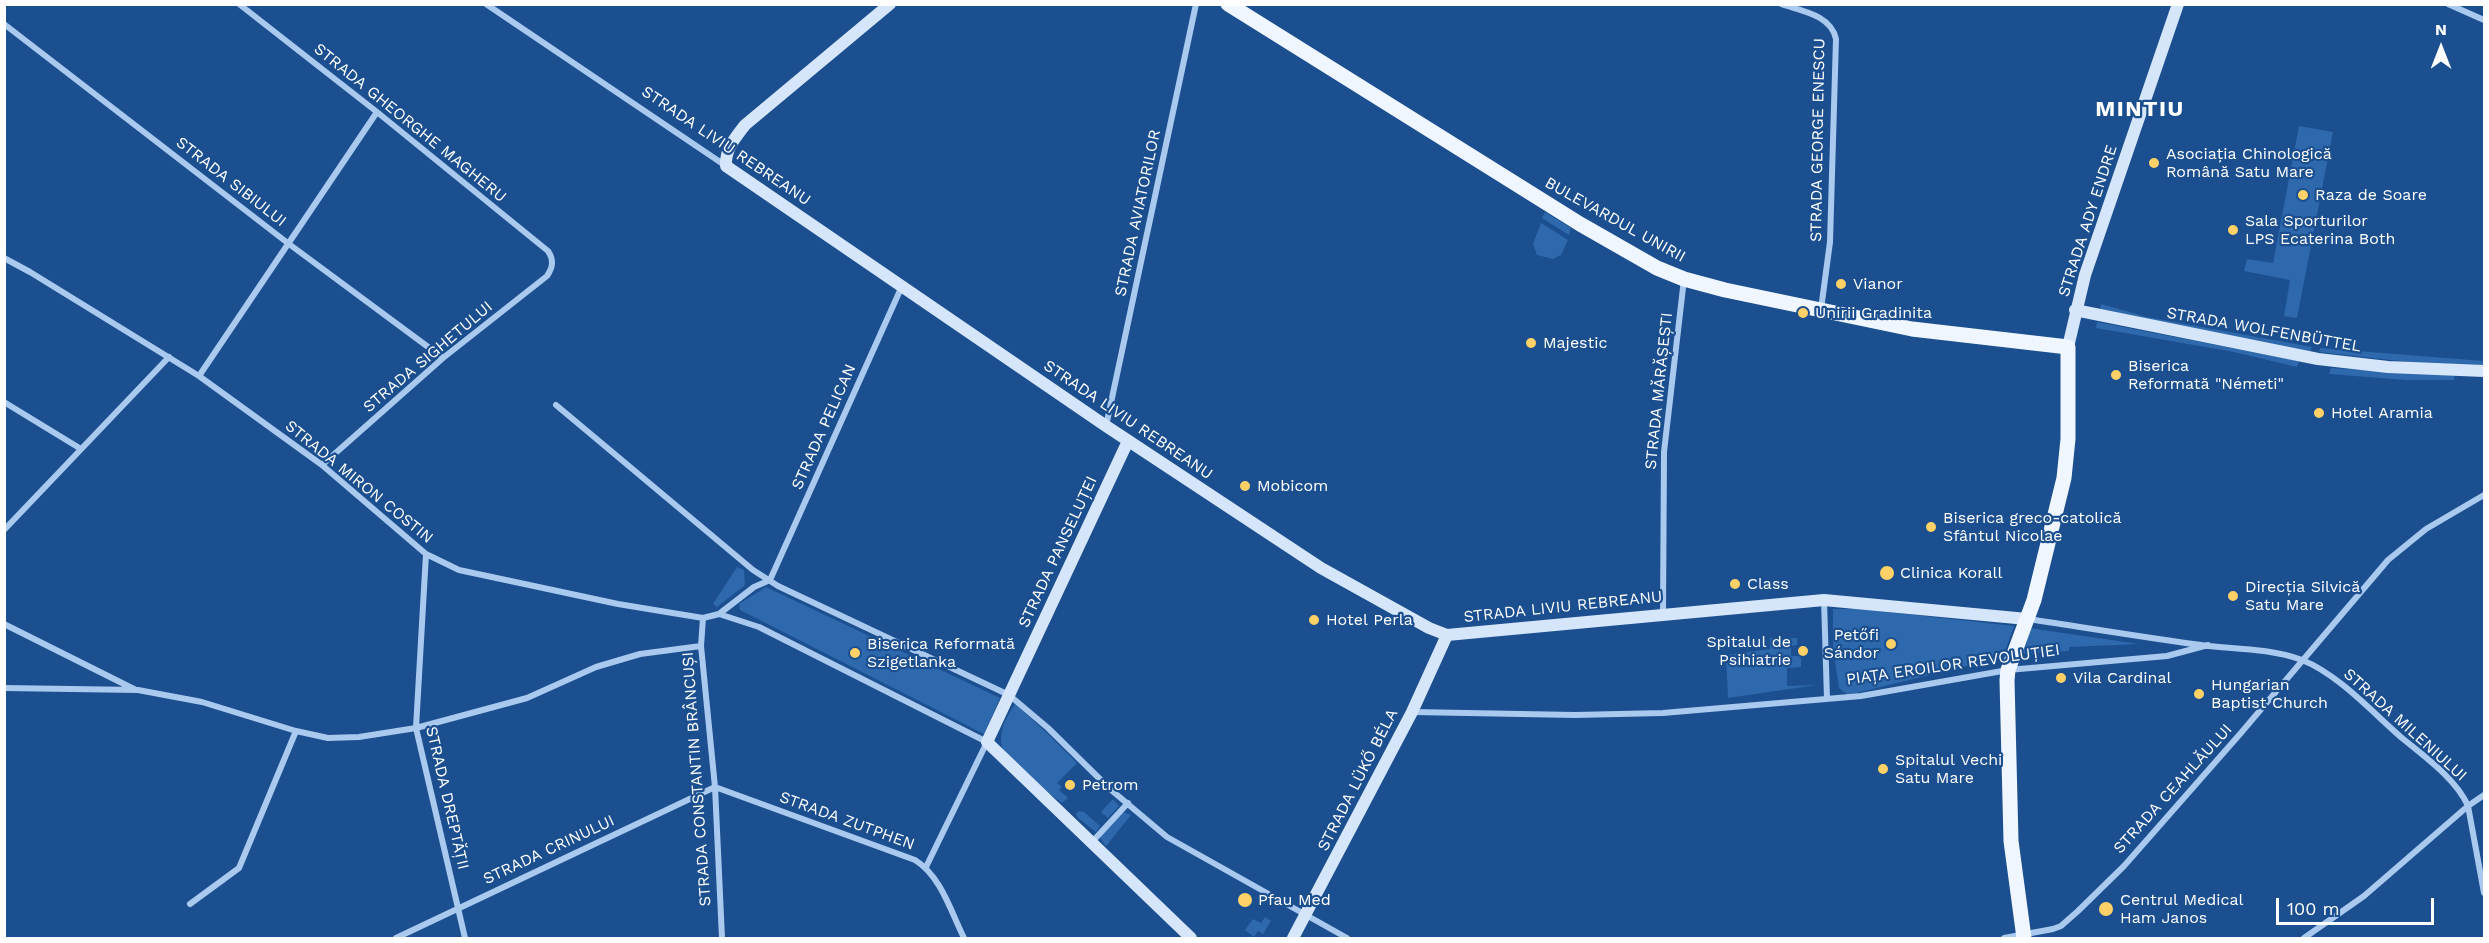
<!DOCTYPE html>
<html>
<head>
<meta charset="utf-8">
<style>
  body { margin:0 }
  #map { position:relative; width:2489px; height:943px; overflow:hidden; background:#1b4f8f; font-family:"Work Sans",sans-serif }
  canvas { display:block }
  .frame { position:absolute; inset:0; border:6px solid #fff; pointer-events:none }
  .north { position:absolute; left:2411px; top:18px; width:60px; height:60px; -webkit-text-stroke:4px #1b4f8f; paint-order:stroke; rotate:0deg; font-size:16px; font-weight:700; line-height:24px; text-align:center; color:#fff }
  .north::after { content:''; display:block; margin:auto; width:21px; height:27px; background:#fff; clip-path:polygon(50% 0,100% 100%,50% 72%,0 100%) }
  .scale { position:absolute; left:2276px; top:898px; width:158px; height:27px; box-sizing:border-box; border:3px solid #fff; border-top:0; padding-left:8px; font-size:18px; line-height:21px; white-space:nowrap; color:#fff; -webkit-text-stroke:4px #1b4f8f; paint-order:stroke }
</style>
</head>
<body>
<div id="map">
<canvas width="2489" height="943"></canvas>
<div class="frame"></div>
<div class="north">N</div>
<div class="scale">100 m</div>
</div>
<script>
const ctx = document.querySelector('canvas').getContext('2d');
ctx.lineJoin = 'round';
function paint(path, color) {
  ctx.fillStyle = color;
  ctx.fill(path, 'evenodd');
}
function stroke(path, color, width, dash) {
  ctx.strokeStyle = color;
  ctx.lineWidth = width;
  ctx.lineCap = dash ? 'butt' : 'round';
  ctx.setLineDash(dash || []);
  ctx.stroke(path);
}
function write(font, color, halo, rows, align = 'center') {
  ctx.font = font + ' "Work Sans",sans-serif';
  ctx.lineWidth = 4.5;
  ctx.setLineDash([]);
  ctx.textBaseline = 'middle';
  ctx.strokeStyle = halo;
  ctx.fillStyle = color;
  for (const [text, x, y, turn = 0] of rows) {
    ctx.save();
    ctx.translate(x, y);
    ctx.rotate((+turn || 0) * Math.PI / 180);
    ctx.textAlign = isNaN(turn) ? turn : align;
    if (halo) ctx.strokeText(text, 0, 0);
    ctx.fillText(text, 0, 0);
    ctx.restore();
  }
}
paint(new Path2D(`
  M2299,126L2333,132L2297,318L2284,316L2290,280L2244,271L2247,259L2273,263Z
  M1545,212L1571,228L1569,235L1542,218Z
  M1541,223L1568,240L1561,255L1553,259L1537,255L1533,244Z
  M2101,304L2147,317L2312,347L2310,352L2100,309Z
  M2097,322L2299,361L2297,367L2234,352L2096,328Z
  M2320,348L2484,361V365L2418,363L2319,352Z
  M2331,368L2454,375V380H2406L2329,374Z
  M737,567L744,570L745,585L717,607L713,604Z
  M766,587L1000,698L984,734L740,610L739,604Z
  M1833,609H1861L2014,626L2003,657L1848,695L1839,688L1833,648Z
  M2029,628L2139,644L2069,647V651L2021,654Z
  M1770,638H1797V645L1791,646V656H1801V667L1787,668V686L1817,685L1728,698L1726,655L1770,649Z
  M1015,704L1047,733L1077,763L1057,783L1062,787L1059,790L1068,798L1062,803C1045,789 1000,764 1001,739C1001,726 1008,715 1015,704Z
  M1113,799L1119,806L1108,818L1101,812Z
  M1079,811L1084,812L1100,826L1096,832L1078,818L1076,814Z
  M1123,812L1131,815L1106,846L1100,838L1101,834Z
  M1265,917L1271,921L1263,934L1258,931L1254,937L1245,930L1253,919L1261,923Z`), '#2e69ad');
stroke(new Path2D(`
  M239,4L377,112L548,251C554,260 553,267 547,276L443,358L322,465
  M486,4L726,166
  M1781,4C1802,11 1831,15 1836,39L1830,242L1821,309
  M2448,4L2484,20
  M4,24L289,244L443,358
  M4,258L30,272L199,376L322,465L426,554L459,570L618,604L703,618L719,614L754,587L770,580
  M199,376L377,112
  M4,402L81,449
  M556,405L753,570L778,586L1009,695L1048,728L1110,789L1167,837L1347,938
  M1106,426L1196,4
  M4,530L169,357
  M426,554L416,728L465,938
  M770,580L902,286
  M1824,600L1827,699
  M719,614L759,627L987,742L926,867
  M1663,614L1664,452L1684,279
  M703,618L701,646L715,787L722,938
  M2028,619C2088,628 2148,638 2208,646C2239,649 2272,649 2302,660C2338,674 2373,713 2402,738C2425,757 2456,779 2468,806L2484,893
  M4,624L134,689
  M4,688L138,690L202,702L296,731L328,738L359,737L416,728L527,698L596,667L640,654L701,646
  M1413,712L1575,715L1663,713L1861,696L2008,670L2167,656L2208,645
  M715,787L915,860C941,876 951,912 964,938
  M1092,842L1128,803
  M190,904L239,868L296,731
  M396,938L715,787
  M2004,938L2053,929L2061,926L2078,911L2124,866L2240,734L2388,560L2426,529L2484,495
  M2304,938L2364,896L2468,806L2484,795`), '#a9c9ee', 6);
stroke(new Path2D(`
  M890,4L745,125C735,138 725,149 726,166L1106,426L1321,568L1429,628L1447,635L1824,600L2027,619
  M2075,310L2318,359L2388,367L2484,371
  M2068,347L2085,275L2178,4
  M1128,441L987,742L1191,938
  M1293,938L1412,712L1447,635`), '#d6e6fa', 12);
stroke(new Path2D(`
  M1228,4L1580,224L1657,268L1684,279L1725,290L1912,329L2068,347V439L2064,478L2034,600L2008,670L2007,680L2011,841L2024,938`), '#f0f6ff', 15);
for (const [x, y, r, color] of [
  [2154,163,6,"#ffd166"],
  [2303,195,6,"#ffd166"],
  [2233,230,6,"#ffd166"],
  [1841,284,6,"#ffd166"],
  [1803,313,6,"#ffd166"],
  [1531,343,6,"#ffd166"],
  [2116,375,6,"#ffd166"],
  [2319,413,6,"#ffd166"],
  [1245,486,6,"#ffd166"],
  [1931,527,6,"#ffd166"],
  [1887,573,8,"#ffd166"],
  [1735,584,6,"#ffd166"],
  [2233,596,6,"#ffd166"],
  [1314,620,6,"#ffd166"],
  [1891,644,6,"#ffd166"],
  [1803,651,6,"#ffd166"],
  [855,653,6,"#ffd166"],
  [2061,678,6,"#ffd166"],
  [2199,694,6,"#ffd166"],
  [1883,769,6,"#ffd166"],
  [1070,785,6,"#ffd166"],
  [1245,900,8,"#ffd166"],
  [2106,909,8,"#ffd166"]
]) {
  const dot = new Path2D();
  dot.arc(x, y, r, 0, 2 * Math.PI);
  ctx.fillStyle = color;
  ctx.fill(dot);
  stroke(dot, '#1b4f8f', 2);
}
write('16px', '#fff', '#1b4f8f', [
  ["STRADA GHEORGHE MAGHERU",410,123,39],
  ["STRADA GEORGE ENESCU",1818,140,-89],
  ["STRADA LIVIU REBREANU",726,146,34],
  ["STRADA SIBIULUI",231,182,38],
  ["STRADA AVIATORILOR",1138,213,-78],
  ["BULEVARDUL UNIRII",1615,220,29],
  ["STRADA ADY ENDRE",2088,221,-72],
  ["STRADA WOLFENBÜTTEL",2264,330,10],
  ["STRADA SIGHETULUI",428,357,-40],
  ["STRADA MĂRĂȘEȘTI",1659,391,-84],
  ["STRADA LIVIU REBREANU",1128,420,34],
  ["STRADA PELICAN",824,427,-66],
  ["STRADA MIRON COSTIN",359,482,39],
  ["STRADA PANSELUȚEI",1058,552,-65],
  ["STRADA LIVIU REBREANU",1563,607,-6],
  ["PIAȚA EROILOR REVOLUȚIEI",1953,665,-8],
  ["STRADA MILENIULUI",2405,725,42],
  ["STRADA CONSTANTIN BRÂNCUȘI",697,779,-94],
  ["STRADA LÜKŐ BÉLA",1358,780,-63],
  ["STRADA CEAHLĂULUI",2173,789,-48],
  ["STRADA DREPTĂȚII",447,798,77],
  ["STRADA ZUTPHEN",847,821,20],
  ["STRADA CRINULUI",549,850,-25]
]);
write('16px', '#fff', '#1b4f8f', [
  ["Asociația Chinologică",2166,154],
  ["Română Satu Mare",2166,172],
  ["Raza de Soare",2315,195],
  ["Sala Sporturilor",2245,221],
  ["LPS Ecaterina Both",2245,239],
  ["Vianor",1853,284],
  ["Unirii Gradinita",1815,313],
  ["Majestic",1543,343],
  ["Biserica",2128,366],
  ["Reformată \"Németi\"",2128,384],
  ["Hotel Aramia",2331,413],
  ["Mobicom",1257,486],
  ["Biserica greco-catolică",1943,518],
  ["Sfântul Nicolae",1943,536],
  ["Clinica Korall",1900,573],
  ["Class",1747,584],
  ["Direcția Silvică",2245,587],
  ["Satu Mare",2245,605],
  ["Hotel Perla",1326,620],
  ["Petőfi",1879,635,"right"],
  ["Sándor",1879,653,"right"],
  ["Spitalul de",1791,642,"right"],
  ["Psihiatrie",1791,660,"right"],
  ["Biserica Reformată",867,644],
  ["Szigetlanka",867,662],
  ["Vila Cardinal",2073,678],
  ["Hungarian",2211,685],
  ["Baptist Church",2211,703],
  ["Spitalul Vechi",1895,760],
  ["Satu Mare",1895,778],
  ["Petrom",1082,785],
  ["Pfau Med",1258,900],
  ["Centrul Medical",2120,900],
  ["Ham Janos",2120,918]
], 'left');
ctx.letterSpacing = '1.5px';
write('bold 22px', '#fff', '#1b4f8f', [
  ["MINTIU",2140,110]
]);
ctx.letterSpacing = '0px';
</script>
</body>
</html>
